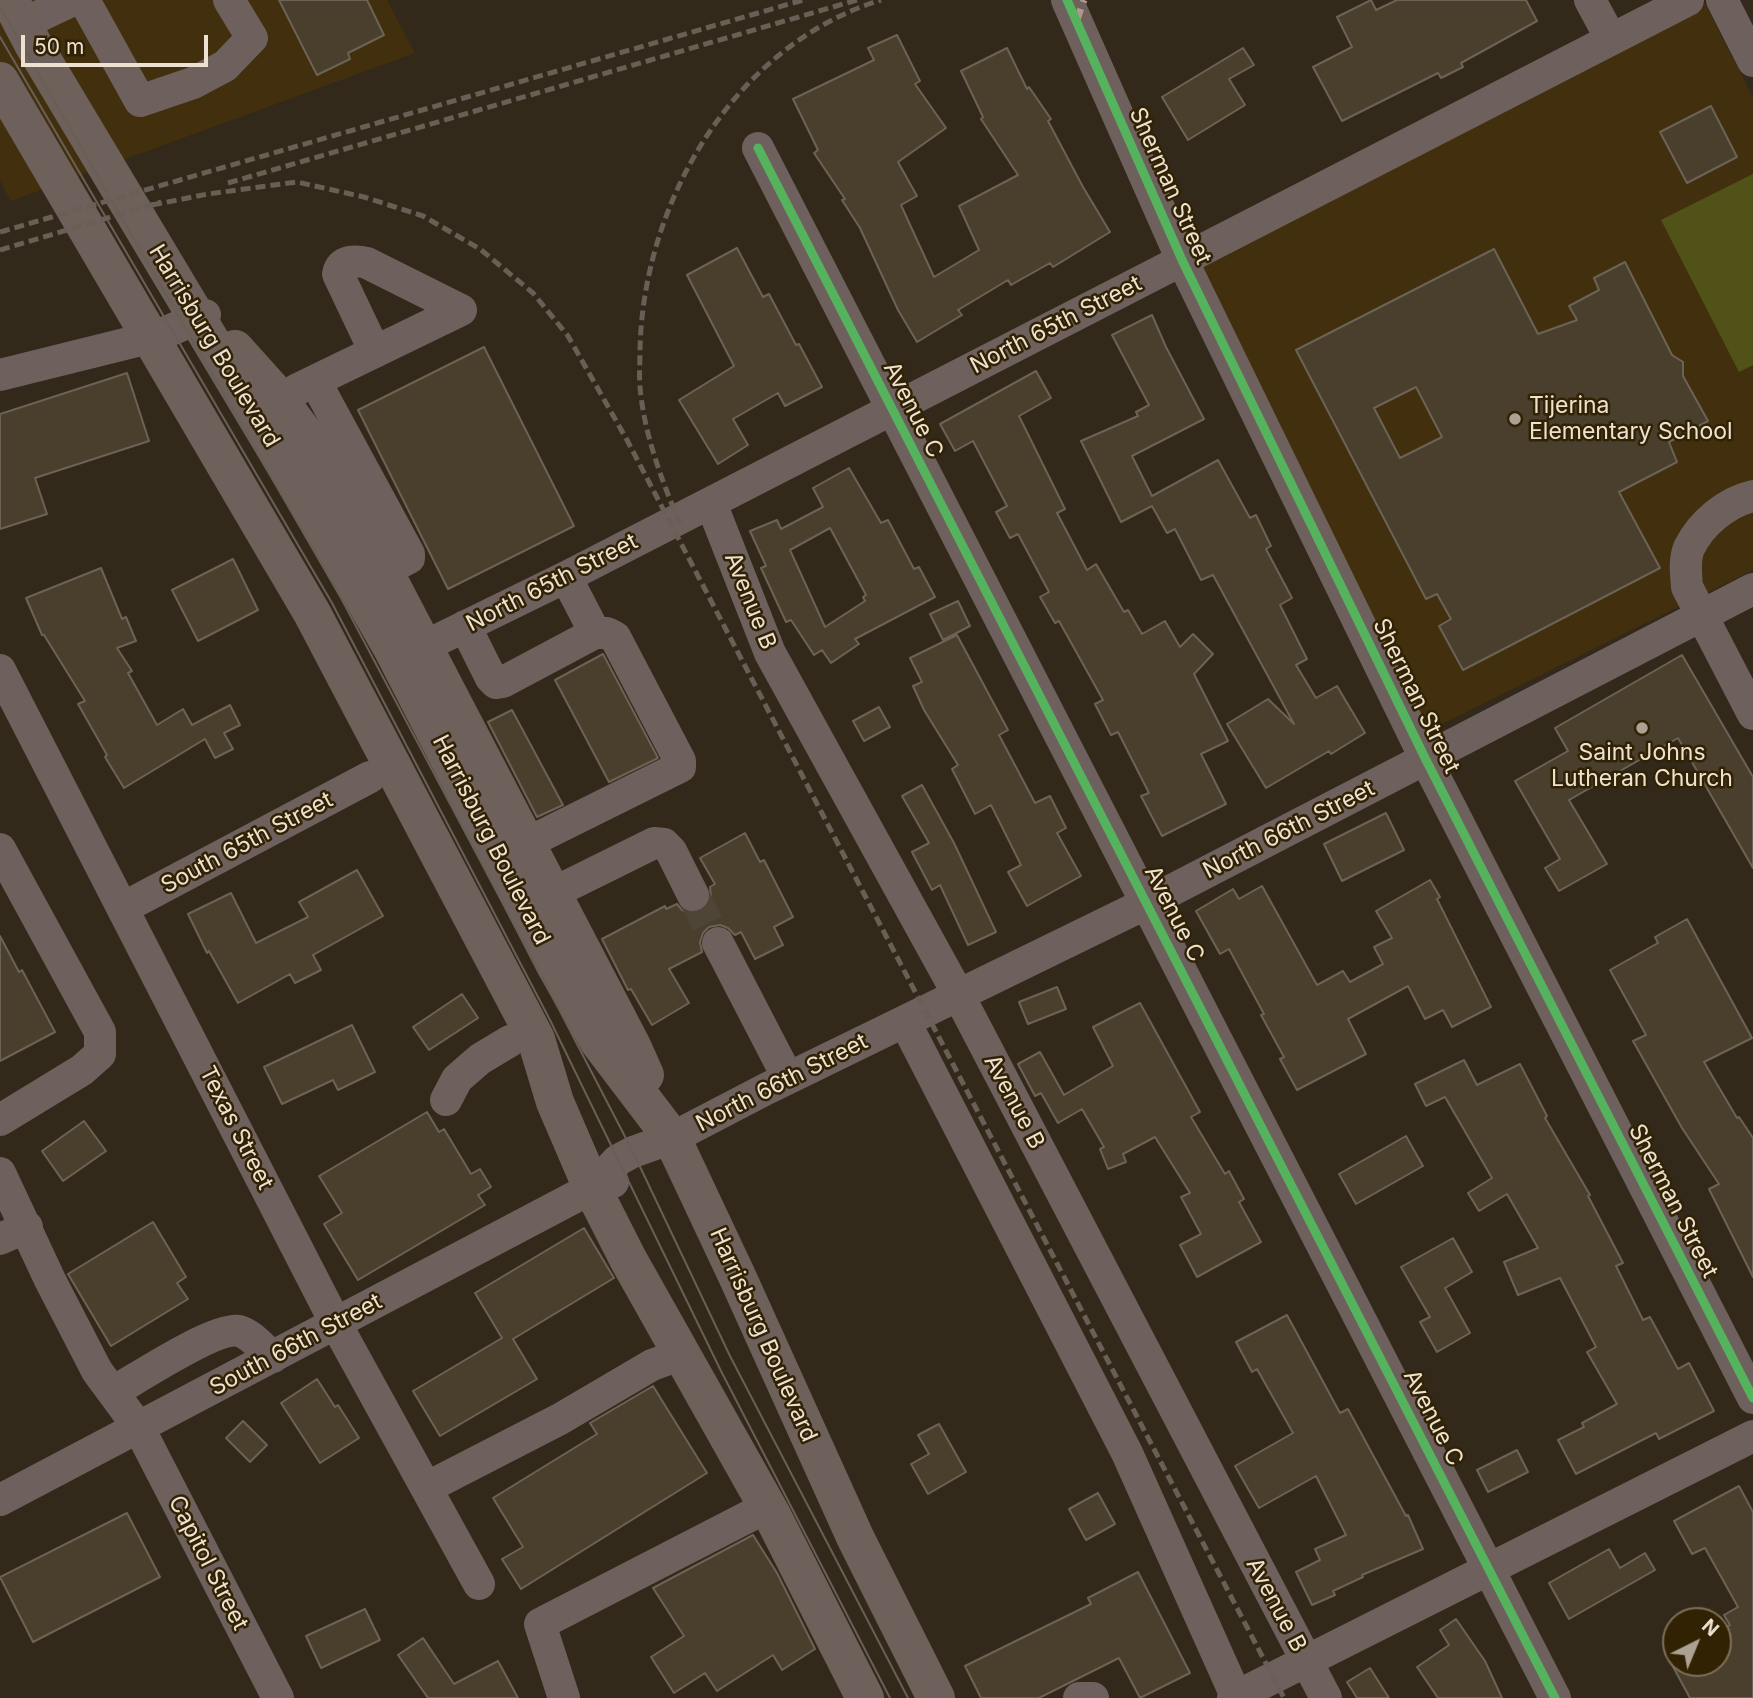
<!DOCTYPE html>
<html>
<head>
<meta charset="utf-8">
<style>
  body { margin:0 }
  #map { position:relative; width:1753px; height:1698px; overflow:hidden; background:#32291a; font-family:Inter,sans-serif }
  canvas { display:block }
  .north { position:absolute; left:1662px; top:1607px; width:70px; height:70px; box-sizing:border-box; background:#322204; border:2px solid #7d6f56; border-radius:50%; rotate:43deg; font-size:19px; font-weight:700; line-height:28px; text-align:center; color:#ede2d2 }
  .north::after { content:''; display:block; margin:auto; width:24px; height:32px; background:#aca192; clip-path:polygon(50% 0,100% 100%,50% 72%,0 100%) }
  .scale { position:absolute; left:21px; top:35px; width:187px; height:32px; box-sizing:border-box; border:4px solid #ede2d2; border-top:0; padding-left:9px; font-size:21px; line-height:24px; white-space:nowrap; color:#ede2d2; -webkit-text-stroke:5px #322204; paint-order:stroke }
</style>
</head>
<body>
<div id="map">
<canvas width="1753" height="1698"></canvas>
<div class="north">N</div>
<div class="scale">50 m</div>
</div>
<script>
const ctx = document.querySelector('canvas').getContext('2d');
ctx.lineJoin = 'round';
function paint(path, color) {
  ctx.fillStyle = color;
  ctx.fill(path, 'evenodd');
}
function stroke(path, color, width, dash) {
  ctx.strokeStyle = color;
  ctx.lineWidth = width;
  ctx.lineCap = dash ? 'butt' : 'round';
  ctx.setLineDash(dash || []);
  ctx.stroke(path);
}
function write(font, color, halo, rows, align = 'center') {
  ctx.font = font + ' Inter,sans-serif';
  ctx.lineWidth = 5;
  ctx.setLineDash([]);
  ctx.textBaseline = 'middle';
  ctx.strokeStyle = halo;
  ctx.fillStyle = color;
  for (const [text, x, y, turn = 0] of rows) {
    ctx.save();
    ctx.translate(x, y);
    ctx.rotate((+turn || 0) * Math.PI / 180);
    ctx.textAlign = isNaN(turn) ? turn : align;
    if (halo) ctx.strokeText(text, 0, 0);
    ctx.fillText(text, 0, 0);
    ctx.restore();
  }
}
paint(new Path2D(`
  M0,0H387L415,53L11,201L0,181Z
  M1705,4L1753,97V570L1428,731L1203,267Z`), '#422f0d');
paint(new Path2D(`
  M1753,174V365L1739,372L1661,220Z`), '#515218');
const building = new Path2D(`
  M279,0H367L384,35L348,53L350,59L317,75Z
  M1371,0L1376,10L1397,0H1526L1537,21L1461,63L1463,67L1441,78L1438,73L1342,121L1313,67L1352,47L1337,17Z
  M897,35L920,81L915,84L946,128L898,162L917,196L901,205L934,277L979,250L959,206L1018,175L981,119L983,117L961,71L1007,48L1027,89L1029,87L1051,119L1048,121L1083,187L1110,232L1053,267L1050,263L1011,285L1008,280L958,310L962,315L917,342L898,310L860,228L842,200L845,199L814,153L818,150L793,99L874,60L868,48Z
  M1243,48L1254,65L1229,79L1245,105L1188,140L1162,97Z
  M1711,106L1737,157L1687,183L1660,132Z
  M737,248L763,297L769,294L796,345L799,344L822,387L785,406L778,393L733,419L748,445L718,464L679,400L734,366L687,275Z
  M1494,249L1538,334L1577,320L1569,306L1599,290L1594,278L1625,262L1672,355L1683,362V376L1708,421L1669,442L1677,462L1619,492L1660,568L1463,670L1439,626L1451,619L1437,594L1426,599L1296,350ZM1416,387L1442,437L1400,458L1374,408Z
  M1152,315L1166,347L1204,419L1132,456L1152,496L1218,460L1250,518L1256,515L1271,546L1266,549L1292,598L1280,605L1307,659L1296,665L1316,698L1337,686L1365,733L1331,754L1329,751L1266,788L1227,724L1268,699L1294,724L1213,575L1201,580L1175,529L1167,533L1152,506L1121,522L1081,441L1138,416L1136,412L1149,405L1112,335Z
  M484,347L574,526L448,589L358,410Z
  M1036,371L1051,398L1019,416L1065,509L1057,513L1087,570L1096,564L1124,612L1128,610L1142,634L1165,621L1180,647L1193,634L1213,654L1194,674L1228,741L1201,754L1226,804L1162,836L1141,796L1149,793L1118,732L1111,735L1095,704L1103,700L1059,621L1055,623L1040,597L1049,592L1018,534L1010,538L996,512L1007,506L973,441L955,451L940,424Z
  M127,373L149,441L35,478L47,514L0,529V414Z
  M849,468L881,523L888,520L914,569L919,567L935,597L855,639L859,644L831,663L822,650L814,655L791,620L786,622L761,568L766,566L750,531L777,520L781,529L823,507L813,488ZM830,528L866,595L863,597L865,601L825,627L790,550Z
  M233,559L258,610L198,641L172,590Z
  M101,568L122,619L126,617L136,641L117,648L132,671L128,673L157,725L183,709L192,725L230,705L240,725L224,733L233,749L215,758L205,739L124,788L105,757L107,755L78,704L85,701L44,635H42L26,598Z
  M958,601L970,626L943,640L930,614Z
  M957,635L1008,730L999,735L1035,803L1050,796L1066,828L1057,833L1081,876L1027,906L1008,872L1021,865L991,805L975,814L952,769L958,765L924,710L913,686L922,682L910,658Z
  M603,654L658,758L609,782L555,680Z
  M1682,655L1753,777V868L1678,738L1569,800L1607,864L1559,891L1545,868L1560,859L1515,781L1568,751L1555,728Z
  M879,707L890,727L864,741L853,721Z
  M512,710L563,805L537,817L488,722Z
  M922,785L954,843L996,932L968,945L940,885L932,890L912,852L929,843L902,796Z
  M1386,813L1404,850L1342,881L1324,844Z
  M745,833L760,862L764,860L793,917L774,927L783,945L755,959L741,932L735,935L728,928L720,925L709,927L703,933L700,942L702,952L669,969L689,1003L652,1025L631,989L628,990L602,939L665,906L666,909L677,904L682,910L691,913L702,911L708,906L711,897L710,887L715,884L700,858Z
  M357,870L383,916L313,955L321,970L295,983L290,974L238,1003L209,951L207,953L188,914L231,893L256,943L308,917L299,902Z
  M1430,880L1440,897L1437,899L1491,1007L1452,1027L1443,1010L1425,1019L1408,986L1348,1019L1366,1054L1297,1090L1280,1059L1284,1057L1261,1015L1264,1014L1229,949L1220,954L1196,911L1233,889L1239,899L1262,886L1317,985L1343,971L1350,982L1383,964L1374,947L1392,938L1376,911Z
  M1687,919L1752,1038L1704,1062L1737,1118L1739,1117L1753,1138V1277L1709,1189L1719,1184L1682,1128L1633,1041L1646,1035L1610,970L1658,943L1655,937Z
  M0,936L19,972L22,970L55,1032L0,1061Z
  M1057,987L1066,1009L1028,1024L1019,1002Z
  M462,994L478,1018L429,1050L413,1027Z
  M1140,1003L1200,1112L1191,1117L1225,1174L1229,1171L1244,1199L1239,1202L1261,1242L1197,1277L1180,1245L1201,1234L1181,1197L1190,1193L1155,1137L1123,1154L1126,1162L1108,1169L1100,1149L1104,1147L1082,1109L1058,1123L1041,1093L1035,1096L1018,1064L1040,1052L1064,1095L1113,1066L1093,1027Z
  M352,1025L375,1072L338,1090L333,1080L282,1104L264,1067Z
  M1464,1060L1477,1085L1520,1064L1547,1116L1545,1118L1590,1195L1588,1196L1623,1263L1616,1266L1643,1320L1650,1317L1678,1369L1689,1363L1714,1411L1659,1439L1656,1433L1576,1474L1558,1440L1584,1427L1582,1423L1617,1404L1587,1352L1596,1347L1560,1278L1518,1295L1504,1262L1538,1248L1507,1194L1479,1211L1468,1193L1492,1178L1445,1097L1426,1106L1415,1084Z
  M427,1112L439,1132L444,1129L471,1174L480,1169L491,1187L478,1195L485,1205L358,1280L324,1224L342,1213L319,1176Z
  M84,1121L106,1151L63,1181L42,1151Z
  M1406,1136L1423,1166L1356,1204L1339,1174Z
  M153,1222L186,1277L177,1283L188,1299L111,1346L68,1274Z
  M584,1228L614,1278L513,1339L537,1379L440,1436L413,1391L502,1338L475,1293Z
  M1453,1238L1472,1272L1445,1288L1470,1333L1437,1352L1420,1322L1430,1317L1401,1267Z
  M1287,1315L1340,1413L1348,1409L1406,1516L1408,1515L1423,1549L1362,1575L1363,1577L1333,1591L1335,1595L1312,1605L1296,1572L1320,1560L1315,1549L1346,1535L1316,1476L1259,1508L1235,1466L1293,1433L1257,1369L1252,1372L1236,1342Z
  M317,1379L335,1407L338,1405L359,1438L320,1463L281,1403Z
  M653,1386L707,1473L521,1589L502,1559L523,1547L493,1498L597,1434L590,1423Z
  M243,1421L267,1445L250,1462L226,1438Z
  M939,1424L966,1472L928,1494L911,1464L929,1454L918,1435Z
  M1517,1450L1528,1472L1488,1492L1477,1470Z
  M1739,1486L1753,1512V1698H1690L1671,1663H1718V1632L1730,1625L1724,1615L1738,1607L1705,1548L1692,1554L1674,1521Z
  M1098,1493L1115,1524L1086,1540L1069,1509Z
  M127,1513L160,1577L33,1642L0,1577Z
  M753,1535L777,1573L815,1649L782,1670L773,1655L717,1691L705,1673L674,1693L651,1657L684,1636L653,1588Z
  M1609,1549L1620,1568L1645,1553L1655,1570L1569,1619L1549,1583Z
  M1138,1572L1190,1673L1140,1698L1119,1658L1039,1698H981L965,1666L1091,1604L1088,1598Z
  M365,1609L380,1640L321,1668L306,1636Z
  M1456,1619L1485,1661L1502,1698H1438L1417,1667L1449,1645L1440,1630Z
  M423,1638L454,1684L498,1661L518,1698H428L398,1655Z
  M1370,1668L1389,1698H1357L1347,1682Z`);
paint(building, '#4a3f2c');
stroke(building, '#6b6356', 2);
stroke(new Path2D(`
  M693,895L718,943`), '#4e4536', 32, [32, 16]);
stroke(new Path2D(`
  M84,0L140,101L193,83L225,66L252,38L229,0
  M1067,0L1182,260L1426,760L1753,1398
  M1590,0L1611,39
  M1722,0L1753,61
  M33,19L73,0
  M758,148L1555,1698
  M375,352L338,274C341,260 355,260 367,263L461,310
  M0,375L157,336L205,315
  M315,381L409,554V558L384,571
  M296,390L461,310
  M1753,496C1727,502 1701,523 1689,548C1684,560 1686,574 1687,587L1753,714
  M711,503L770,653L958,994L1326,1698
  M465,626L491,678L496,683L503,682L595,633L566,577
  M423,647L566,577L1688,0
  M0,670L336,1324L479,1584
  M527,843L680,767V761L615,637L607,633H595
  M0,849L100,1032V1054L82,1070L0,1120
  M553,893L654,843L664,844L671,851L693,895
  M123,908L370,777
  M718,943L788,1078
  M905,1022L1127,1453L1236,1696
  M446,1100L457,1079L480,1059L510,1041
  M0,1173L50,1280L97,1371L139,1428L278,1698
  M592,1188L618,1160L633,1152L672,1138L766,1089L1147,903L1753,589
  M0,1239L27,1227
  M113,1392C136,1379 216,1326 239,1331C251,1334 263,1349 273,1357
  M426,1488L560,1419L652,1365L682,1354
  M0,1500L592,1188L613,1182
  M564,1698L540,1624L767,1507
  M1079,1698H1093
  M1233,1698L1753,1436`), '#6e615d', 32);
stroke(new Path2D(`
  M10,0L33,44L336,550L392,648L555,965L599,1042L672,1138L737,1276L856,1539L936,1698
  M0,81L312,613L536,1039L555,1102L592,1188L628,1259L772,1515L865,1698
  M235,349L270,388L304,433L360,525L632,1046L645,1075`), '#6e605a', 38);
stroke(new Path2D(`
  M0,7L341,598L562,1015L633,1152L730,1356L908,1698
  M0,37L332,603L550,1020L721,1371L890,1698`), '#695f56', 2);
stroke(new Path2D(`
  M228,183L857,0
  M152,205L208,194L297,182L364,197L423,216L480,249L533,293L568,336L627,440L1284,1698
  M0,232L803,0
  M0,250L161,202
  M680,524C662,481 644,434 640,387C639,375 640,362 640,350C643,202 734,45 881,0`), '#695f56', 5, [10, 5]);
stroke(new Path2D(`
  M1076,22L1084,0`), '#b2968c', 7, [14, 7]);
stroke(new Path2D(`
  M1067,0L1182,260L1426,760L1753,1398
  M758,148L1555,1698`), '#56b35d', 9);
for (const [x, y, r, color] of [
  [1515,419,7,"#aca192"],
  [1642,728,7,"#aca192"]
]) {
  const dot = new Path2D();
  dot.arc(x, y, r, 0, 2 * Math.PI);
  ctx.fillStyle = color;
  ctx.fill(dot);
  stroke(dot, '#322204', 2.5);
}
write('23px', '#ede2d2', '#322204', [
  ["Sherman Street",1170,186,66],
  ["North 65th Street",1056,325,-27],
  ["Harrisburg Boulevard",214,346,59],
  ["Avenue C",913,410,63],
  ["North 65th Street",552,583,-27],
  ["Avenue B",750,601,68],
  ["Sherman Street",1416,696,64],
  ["North 66th Street",1289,830,-27],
  ["Harrisburg Boulevard",491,840,63],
  ["South 65th Street",247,843,-28],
  ["Avenue C",1174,914,63],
  ["North 66th Street",782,1083,-27],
  ["Avenue B",1014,1102,62],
  ["Texas Street",236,1128,63],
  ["Sherman Street",1673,1201,63],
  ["Harrisburg Boulevard",763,1335,66],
  ["South 66th Street",296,1345,-28],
  ["Avenue C",1433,1418,63],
  ["Capitol Street",208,1563,63],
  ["Avenue B",1276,1605,62]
]);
write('23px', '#ede2d2', '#322204', [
  ["Tijerina",1529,406],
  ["Elementary School",1529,432],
  ["Saint Johns",1642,753,"center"],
  ["Lutheran Church",1642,779,"center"]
], 'left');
</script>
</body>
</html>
